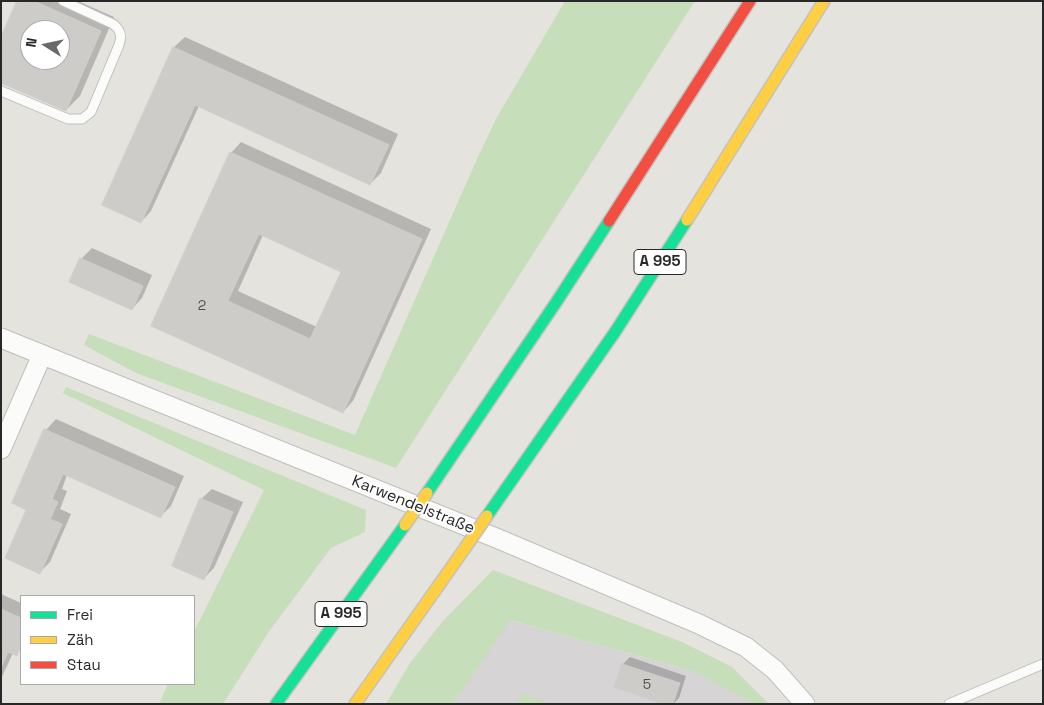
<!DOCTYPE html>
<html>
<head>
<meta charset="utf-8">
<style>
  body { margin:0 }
  #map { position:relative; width:1044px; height:705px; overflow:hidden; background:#e5e3de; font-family:"Space Grotesk",sans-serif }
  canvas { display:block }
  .frame { position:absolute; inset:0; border:2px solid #282828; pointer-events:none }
  .legend { position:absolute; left:20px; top:595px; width:175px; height:90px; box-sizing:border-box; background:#fff; border:1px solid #a9a9a9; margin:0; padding:6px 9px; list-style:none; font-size:15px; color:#282828 }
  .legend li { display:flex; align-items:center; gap:10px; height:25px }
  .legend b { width:25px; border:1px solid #a9a9a9 }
  .north { position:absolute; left:20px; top:20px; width:50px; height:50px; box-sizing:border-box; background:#fff; border:1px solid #a9a9a9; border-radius:50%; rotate:280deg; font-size:14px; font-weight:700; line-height:20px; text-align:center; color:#282828 }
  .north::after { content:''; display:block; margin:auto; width:18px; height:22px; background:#6a6968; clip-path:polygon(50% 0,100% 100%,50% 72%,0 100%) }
</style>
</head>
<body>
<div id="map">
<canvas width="1044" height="705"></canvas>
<div class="frame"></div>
<ul class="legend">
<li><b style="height:6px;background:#16e098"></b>Frei</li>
<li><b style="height:6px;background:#ffcf43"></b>Zäh</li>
<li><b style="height:6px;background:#f24e42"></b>Stau</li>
</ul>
<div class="north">N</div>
</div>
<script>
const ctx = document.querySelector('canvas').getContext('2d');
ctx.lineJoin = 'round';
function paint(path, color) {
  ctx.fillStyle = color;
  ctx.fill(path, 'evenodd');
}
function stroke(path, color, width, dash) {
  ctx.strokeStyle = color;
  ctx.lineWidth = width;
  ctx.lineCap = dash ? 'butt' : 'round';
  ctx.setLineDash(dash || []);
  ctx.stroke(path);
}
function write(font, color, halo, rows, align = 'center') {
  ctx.font = font + ' "Space Grotesk",sans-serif';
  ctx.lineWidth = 4;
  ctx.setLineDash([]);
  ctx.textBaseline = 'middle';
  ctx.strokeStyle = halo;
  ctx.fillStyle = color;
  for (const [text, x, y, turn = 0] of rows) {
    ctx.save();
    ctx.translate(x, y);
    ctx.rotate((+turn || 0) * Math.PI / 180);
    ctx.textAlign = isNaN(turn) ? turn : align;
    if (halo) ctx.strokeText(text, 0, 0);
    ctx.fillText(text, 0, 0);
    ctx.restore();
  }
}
paint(new Path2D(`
  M509,620L693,671L753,702L752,704H453Z`), '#d6d4d5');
paint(new Path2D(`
  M565,1H695L396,468L136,373L84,345L89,334L355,435L477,159L496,119Z
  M66,387L366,510L365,532L331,548L268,633L223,704H159L168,684H194V632L264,490L63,393Z
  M493,570L682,642L732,667L769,704H752V702L693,671L510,620L453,704H386L410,663L442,622Z
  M522,694L553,704H516Z`), '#c6deba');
paint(new Path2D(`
  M18,1H78L114,17L80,96L66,110L1,81ZM30,30H60V60H30Z
  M185,37L398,134L381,173L370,184L199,106L151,211L141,222L103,205L174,47Z
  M241,142L431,229L353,401L343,412L152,325L231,153ZM263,235L343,271L317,327L238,291Z
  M92,248L152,275L142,298L132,309L81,259Z
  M56,419L184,476L171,506L161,516L67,475L62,489L67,491L60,509L71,514L50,562L40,572L27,509L46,430Z
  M212,489L243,502L214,568L204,578L201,499Z
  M1,594L21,603V649L16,654L13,653L1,679Z
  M630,657L686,676L679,698L673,704H667L616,686L623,664Z`), '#0003');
const building = new Path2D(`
  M17,1H34L101,31L66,111L1,83V37ZM30,30H60V60H30Z
  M173,47L389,145L370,185L195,105L141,223L102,205Z
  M230,152L422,239L343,413L151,326ZM259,234L341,272L310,339L228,301Z
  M80,258L143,286L132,310L69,282Z
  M44,429L175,487L161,518L63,474L52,499L58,502L50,519L62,524L40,574L5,558L26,510L12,503Z
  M200,498L233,512L204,580L172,566Z
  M1,609L21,618V645L17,656L8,652L1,668Z
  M622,664L680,683L673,704H663L614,687Z`);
paint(building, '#ceccc9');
stroke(building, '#d0ceca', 1);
const lane = new Path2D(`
  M1,91L68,119H82L91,112L119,45C122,36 121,30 113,24L63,1
  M949,704L1043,664`);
const street = new Path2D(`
  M1,338L501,540L699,624L746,647L775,670L805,704
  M1,449L42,355`);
const fast = new Path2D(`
  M427,493L557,301L609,221
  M487,516L615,332L687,220
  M276,704L405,525`);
const slow = new Path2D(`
  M687,220L824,1
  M355,704L465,548`);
const jam = new Path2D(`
  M609,221L750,1`);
stroke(lane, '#bfbfbf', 11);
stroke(street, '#bfbfbf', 21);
stroke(fast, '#c2c2c0', 14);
stroke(slow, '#c2c2c0', 14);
stroke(jam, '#c2c2c0', 14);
stroke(lane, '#fbfbfa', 9);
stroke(street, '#fbfbfa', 19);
stroke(fast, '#16e098', 11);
stroke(slow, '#ffcf43', 11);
stroke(jam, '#f24e42', 11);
const slowBridge = new Path2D(`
  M405,525L427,493
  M465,548L487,516`);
stroke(slowBridge, '#c2c2c0', 14, []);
stroke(slowBridge, '#ffcf43', 11);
write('14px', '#525251', null, [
  ["2",202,306],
  ["5",647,685]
]);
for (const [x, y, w] of [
  [660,262,52],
  [341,614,52]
]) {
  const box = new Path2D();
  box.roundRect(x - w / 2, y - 12.5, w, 25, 4);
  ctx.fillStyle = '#fff';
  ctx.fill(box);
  stroke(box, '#282828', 1);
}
write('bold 15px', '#282828', null, [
  ["A 995",660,262],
  ["A 995",341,614]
]);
write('16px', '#282828', '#fff', [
  ["Karwendelstraße",413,505,22]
]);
</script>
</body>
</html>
